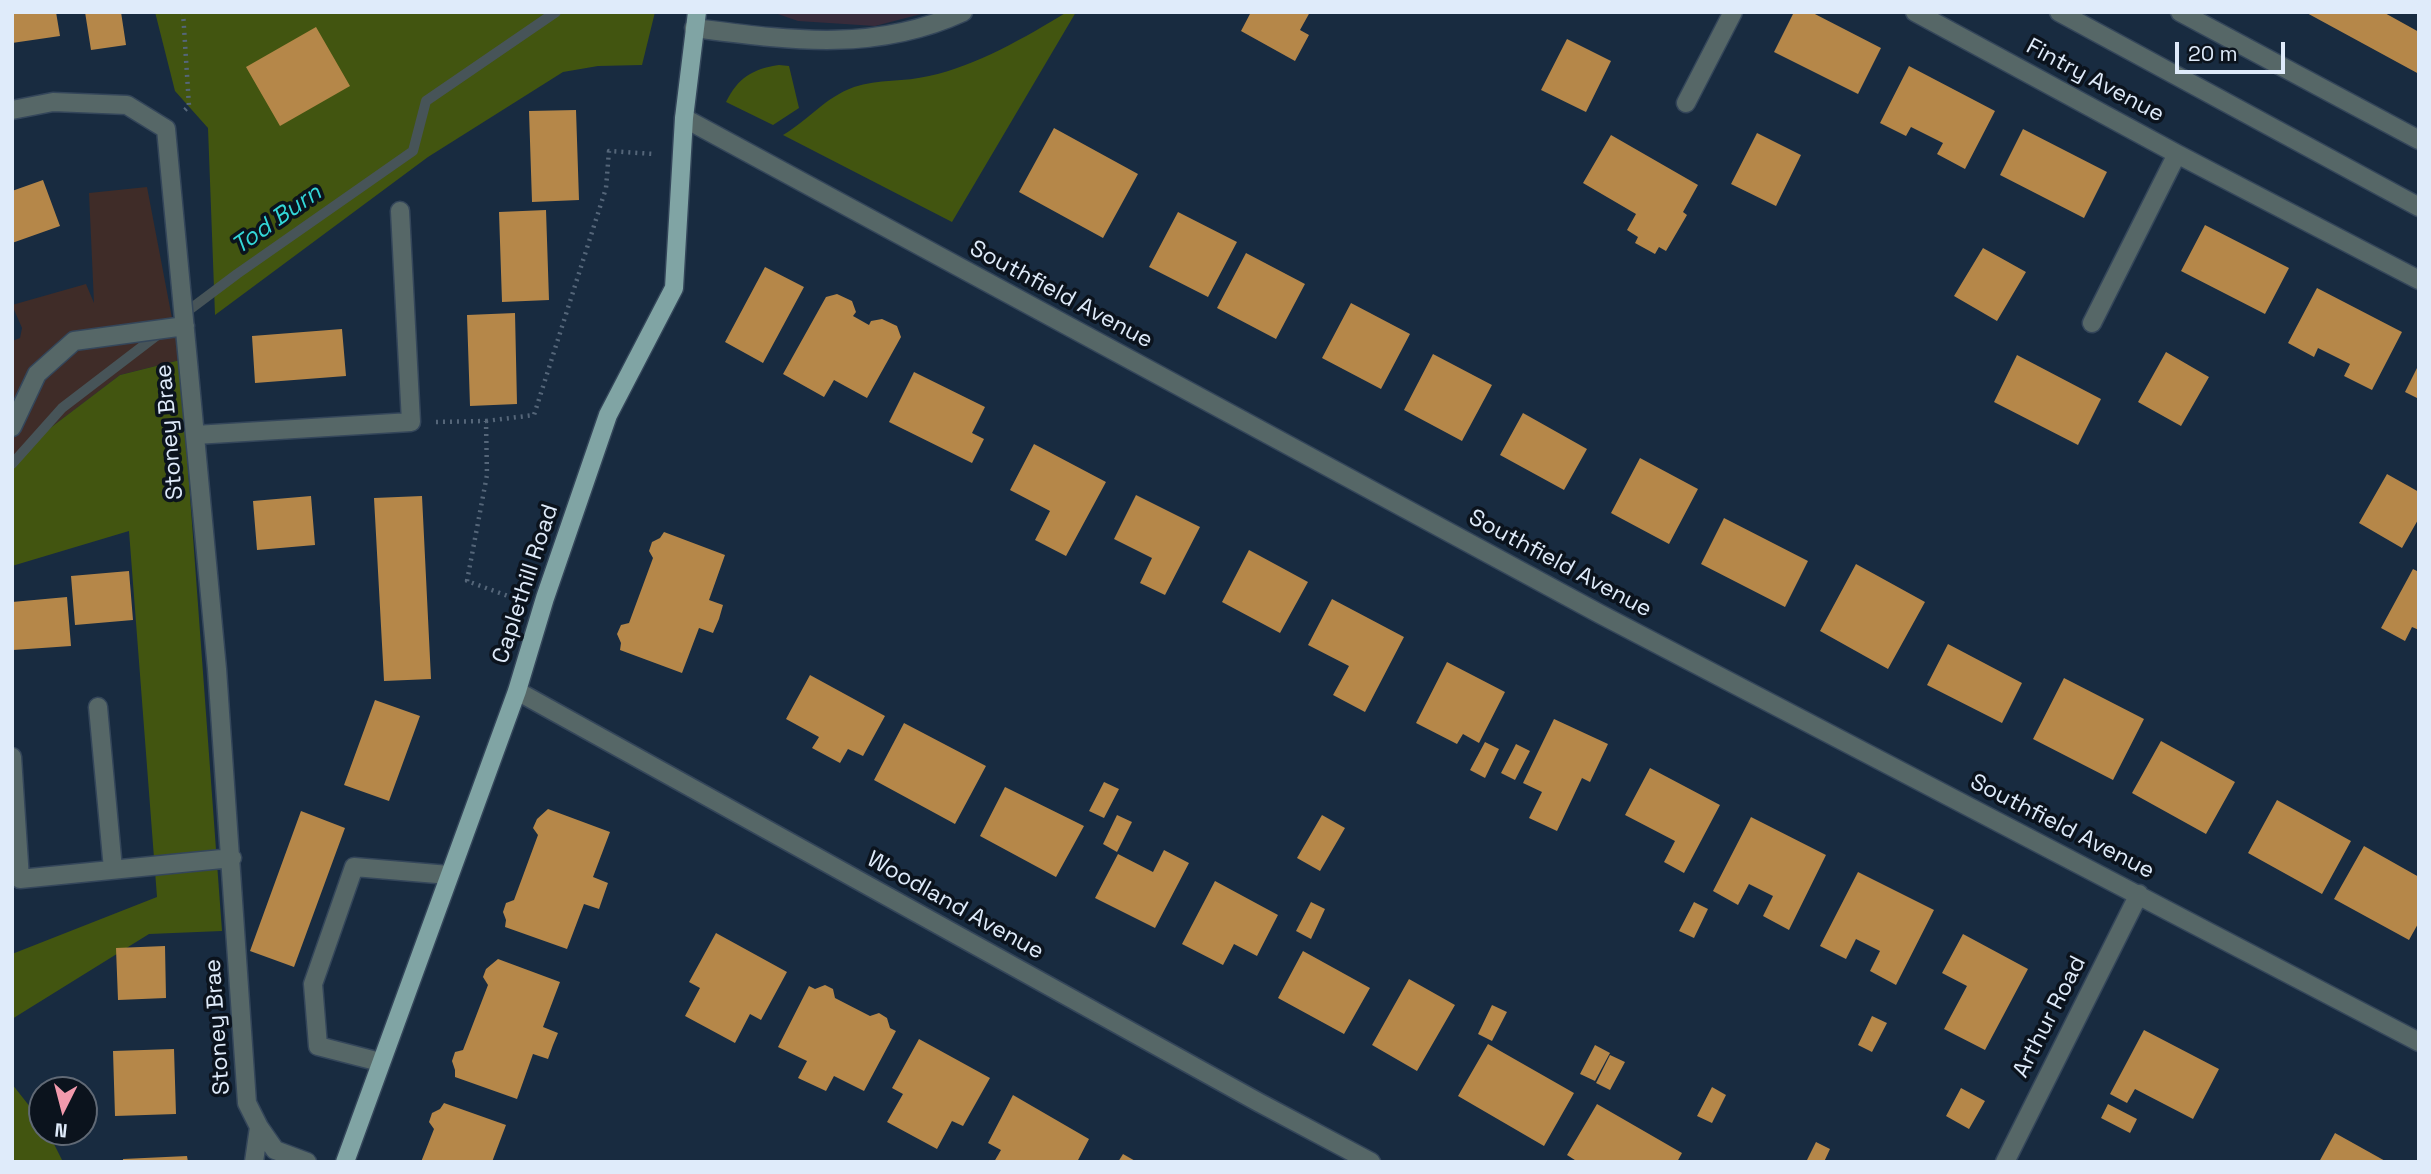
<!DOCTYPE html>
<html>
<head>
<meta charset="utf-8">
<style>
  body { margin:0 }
  #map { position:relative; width:2431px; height:1174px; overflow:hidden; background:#182b40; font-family:"Space Grotesk",sans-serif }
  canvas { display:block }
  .frame { position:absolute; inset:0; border:14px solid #dfebfa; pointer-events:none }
  .north { position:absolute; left:28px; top:1076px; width:70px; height:70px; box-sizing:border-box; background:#0b131d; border:2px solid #606975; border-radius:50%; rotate:186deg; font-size:19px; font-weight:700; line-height:28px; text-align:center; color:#dfebfa }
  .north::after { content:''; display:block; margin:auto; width:24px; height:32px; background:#f29aad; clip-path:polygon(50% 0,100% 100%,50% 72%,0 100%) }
  .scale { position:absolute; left:2175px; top:42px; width:110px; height:32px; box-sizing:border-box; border:4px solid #dfebfa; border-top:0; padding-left:9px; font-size:21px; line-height:24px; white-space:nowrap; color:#dfebfa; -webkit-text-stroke:5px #0b131d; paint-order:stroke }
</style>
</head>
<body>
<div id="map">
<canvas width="2431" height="1174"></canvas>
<div class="frame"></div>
<div class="north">N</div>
<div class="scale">20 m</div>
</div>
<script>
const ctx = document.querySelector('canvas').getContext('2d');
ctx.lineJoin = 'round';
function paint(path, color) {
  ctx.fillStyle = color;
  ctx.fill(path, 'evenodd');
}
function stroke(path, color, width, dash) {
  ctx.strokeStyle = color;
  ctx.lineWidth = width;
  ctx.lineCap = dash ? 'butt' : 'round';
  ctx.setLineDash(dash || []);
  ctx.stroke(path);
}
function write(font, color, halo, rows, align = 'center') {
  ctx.font = font + ' "Space Grotesk",sans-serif';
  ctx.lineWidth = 7;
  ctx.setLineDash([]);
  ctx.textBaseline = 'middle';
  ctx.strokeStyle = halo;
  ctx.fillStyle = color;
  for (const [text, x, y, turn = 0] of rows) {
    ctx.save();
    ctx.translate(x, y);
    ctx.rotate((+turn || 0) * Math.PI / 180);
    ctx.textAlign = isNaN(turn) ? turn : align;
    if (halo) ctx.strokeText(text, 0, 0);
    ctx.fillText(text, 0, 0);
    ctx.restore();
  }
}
paint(new Path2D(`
  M772,12H929L875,26L798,21Z`), '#382c3b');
paint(new Path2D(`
  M147,187L180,360L120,375L12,457V341L20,338L22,328L12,305L86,284L94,303L89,193Z`), '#3f2c28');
paint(new Path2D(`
  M155,12H655L642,65L598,66L563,72L428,157L215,315L208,128L175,91Z
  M1067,12H1076L952,222L783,135C810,119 824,98 854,87C878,79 905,82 929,76C976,66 1026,37 1067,12Z
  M779,65L789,66L799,108L773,125L726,102C738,78 752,69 779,65Z
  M180,360L222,931L149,934L12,1019V954L157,897L129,531L12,566V457L120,375Z
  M12,1084L42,1122V1132H48L63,1162H12Z`), '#425510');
stroke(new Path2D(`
  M181,316L237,274L413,151L426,101L556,12
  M12,464L62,408L160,333`), '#475458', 10);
paint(new Path2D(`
  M12,12H56L60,36L12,43Z
  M85,12H121L126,45L91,50Z
  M1251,12H1310L1300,30L1309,35L1295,61L1241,31Z
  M1794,12H1811L1881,48L1858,94L1774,52Z
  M2305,12H2383L2419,32V74Z
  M316,27L350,86L280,126L246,67Z
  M1567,39L1611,61L1586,112L1541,90Z
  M1909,66L1995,111L1965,169L1937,154L1943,143L1911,127L1906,136L1880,123Z
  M576,110L579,200L532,202L529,111Z
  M1054,128L1138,174L1103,238L1019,192Z
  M2023,129L2107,172L2084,218L2000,175Z
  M1757,133L1801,155L1776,206L1731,184Z
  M1611,135L1698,185L1683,212L1687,215L1666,251L1659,247L1655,254L1635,243L1638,237L1627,230L1636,214L1583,183Z
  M43,180L60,226L12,243V191Z
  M546,210L549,300L502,302L499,212Z
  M1178,212L1237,242L1208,297L1149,267Z
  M2205,225L2289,268L2265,314L2181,271Z
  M1983,248L2026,272L1997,321L1954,296Z
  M1246,253L1305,284L1276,339L1217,308Z
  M765,267L804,287L763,363L725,342Z
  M2317,288L2402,332L2372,390L2344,376L2350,364L2318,348L2314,357L2288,343Z
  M837,294L852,301L856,312L853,316L869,325L871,321L882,319L897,326L901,337L867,398L834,380L824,397L783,374L826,297Z
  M1351,303L1410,334L1381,389L1322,358Z
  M515,313L517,404L470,406L467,315Z
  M342,329L346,376L255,383L252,336Z
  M2166,352L2209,377L2181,426L2138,402Z
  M1433,354L1492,385L1462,441L1404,410Z
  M2017,355L2101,399L2078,445L1994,402Z
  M2419,364V399L2405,392Z
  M914,372L985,407L972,433L984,439L972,463L889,422Z
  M1523,413L1587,449L1564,490L1500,455Z
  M1034,444L1106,482L1066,556L1035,540L1050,511L1010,490Z
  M1640,458L1698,489L1669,544L1611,513Z
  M2387,474L2419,492V518L2402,548L2359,523Z
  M1136,495L1200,527L1165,595L1140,583L1152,558L1114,539Z
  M311,496L315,545L257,550L253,501Z
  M422,496L431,679L384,681L374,498Z
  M1724,518L1808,561L1785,607L1701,564Z
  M664,532L725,555L709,600L723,605L719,619L713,633L699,628L682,673L620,650L621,643L617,634L621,625L629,623L653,558L649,551L652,542L660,538Z
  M1249,550L1308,582L1280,633L1222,602Z
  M1856,564L1925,602L1888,669L1820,631Z
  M2413,569L2419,572V630L2412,627L2405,641L2381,628Z
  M129,571L133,620L75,625L71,576Z
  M67,597L71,646L13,650L12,602Z
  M1332,599L1404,637L1365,712L1333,695L1349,666L1308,645Z
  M1948,644L2022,683L2002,723L1927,685Z
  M1447,662L1505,692L1479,743L1463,734L1457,744L1416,723Z
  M810,675L885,716L863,756L848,749L840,763L812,748L819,737L786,719Z
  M2064,678L2144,719L2113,780L2033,739Z
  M375,700L420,716L389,801L344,785Z
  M1554,719L1608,744L1590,782L1582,778L1557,831L1529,818L1542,792L1523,783Z
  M904,723L986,766L955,824L874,780Z
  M2161,741L2235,782L2206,834L2132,793Z
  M1485,742L1499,749L1485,778L1470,770Z
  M1516,744L1530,751L1515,780L1501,773Z
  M1650,768L1720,805L1684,873L1664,862L1675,841L1625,815Z
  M1104,782L1119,789L1104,818L1089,811Z
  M1005,787L1084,826L1056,877L980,836Z
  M2277,800L2351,841L2322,894L2248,853Z
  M548,809L610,832L593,877L608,883L599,909L584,904L567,949L505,927L506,920L503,912L506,903L514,900L538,835L533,828L537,819Z
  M301,811L345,828L294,967L250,951Z
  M1117,815L1132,822L1117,852L1103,844Z
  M1322,815L1345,828L1320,871L1297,858Z
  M1751,817L1826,855L1789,930L1763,916L1773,896L1749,884L1738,905L1713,891Z
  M2364,846L2419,877V922L2409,940L2334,899Z
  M1164,850L1189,863L1155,928L1095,898L1118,854L1153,872Z
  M1858,872L1934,910L1896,985L1870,971L1880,951L1856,939L1846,959L1820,946Z
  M1215,881L1278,915L1257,956L1234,944L1223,965L1182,944Z
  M1311,902L1325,909L1311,939L1296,931Z
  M1694,902L1708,909L1694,938L1679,931Z
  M716,933L787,972L761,1020L750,1014L735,1043L685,1016L700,988L689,982Z
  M1963,934L2028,969L1985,1050L1944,1029L1967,986L1942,973Z
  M165,946L166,998L118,1000L116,948Z
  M1303,951L1370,988L1344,1034L1278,998Z
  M498,959L560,982L543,1027L558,1033L553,1045L548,1059L533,1054L517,1099L455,1077V1070L452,1061L455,1052L463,1050L488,985L483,977L486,969Z
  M1409,979L1455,1005L1417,1071L1372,1045Z
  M825,985L833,989L835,998L870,1016L879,1013L887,1018L890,1028L896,1031L864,1091L834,1076L826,1091L798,1078L807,1061L778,1047L809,986L815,989Z
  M1492,1005L1507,1012L1492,1041L1478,1034Z
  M1872,1016L1887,1023L1872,1052L1858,1045Z
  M2144,1030L2219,1069L2193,1119L2135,1089L2127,1103L2110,1094Z
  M919,1039L990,1078L963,1126L952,1121L937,1149L887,1122L903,1094L892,1088Z
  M1488,1044L1574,1093L1544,1146L1458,1096Z
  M1595,1045L1610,1053L1595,1081L1580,1074Z
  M174,1049L176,1114L115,1116L113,1051Z
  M1610,1055L1625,1062L1610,1090L1596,1083Z
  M1712,1087L1726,1095L1712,1123L1697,1116Z
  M1961,1088L1985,1101L1969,1129L1946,1116Z
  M1013,1095L1089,1139L1077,1162H994L1001,1150L988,1143Z
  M444,1103L506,1125L492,1162H421L434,1129L429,1122L432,1113L440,1109Z
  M1597,1104L1682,1153L1677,1162H1578L1567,1155Z
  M2108,1104L2137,1119L2130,1133L2101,1118Z
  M2335,1133L2387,1162H2319Z
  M1816,1142L1830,1149L1824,1162H1806Z
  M1123,1154L1137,1162H1118Z
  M187,1156L188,1162H123V1159Z`), '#b58749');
const minor = new Path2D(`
  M1915,12L2177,154L2419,280
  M2059,12L2419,207
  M2180,12L2419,140
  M694,28C788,40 874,53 963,12
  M1686,103L1733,12
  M12,110L53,102L127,105L166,129L217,669L247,1103L259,1127L275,1150L307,1162
  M684,118L1600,614L2419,1042
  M2092,323L2177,154
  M12,427L37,374L74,341L185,326
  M195,435L411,422L400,211
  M517,691L1258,1102L1371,1162
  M98,707L113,869
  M12,757L20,879L232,858
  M380,1062L318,1046L313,984L354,867L449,875
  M254,1162L259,1127
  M2005,1162L2139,894`);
const major = new Path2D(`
  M345,1162L517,691L545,598L608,415L674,288L684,118L697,12`);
stroke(minor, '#34465a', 21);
stroke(major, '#34465a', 21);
stroke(new Path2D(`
  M183,12L189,106L184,111
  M486,421L534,415L606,188L609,151L654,154
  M436,422L486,421L487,475L467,581L508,596L517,597`), '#556679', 4.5, [2, 5]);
stroke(minor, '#566767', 18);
stroke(major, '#80a4a4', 18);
write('23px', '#dfebfa', '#0b131d', [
  ["Fintry Avenue",2095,81,28],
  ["Southfield Avenue",1061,295,28],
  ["Stoney Brae",170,432,-95],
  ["Southfield Avenue",1560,564,28],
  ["Caplethill Road",526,584,-72],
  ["Southfield Avenue",2062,827,27],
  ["Woodland Avenue",955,906,29],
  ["Arthur Road",2050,1017,-63],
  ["Stoney Brae",218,1027,-94]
]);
write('italic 24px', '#33d7d8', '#0b131d', [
  ["Tod Burn",277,220,-35]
]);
</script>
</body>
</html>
